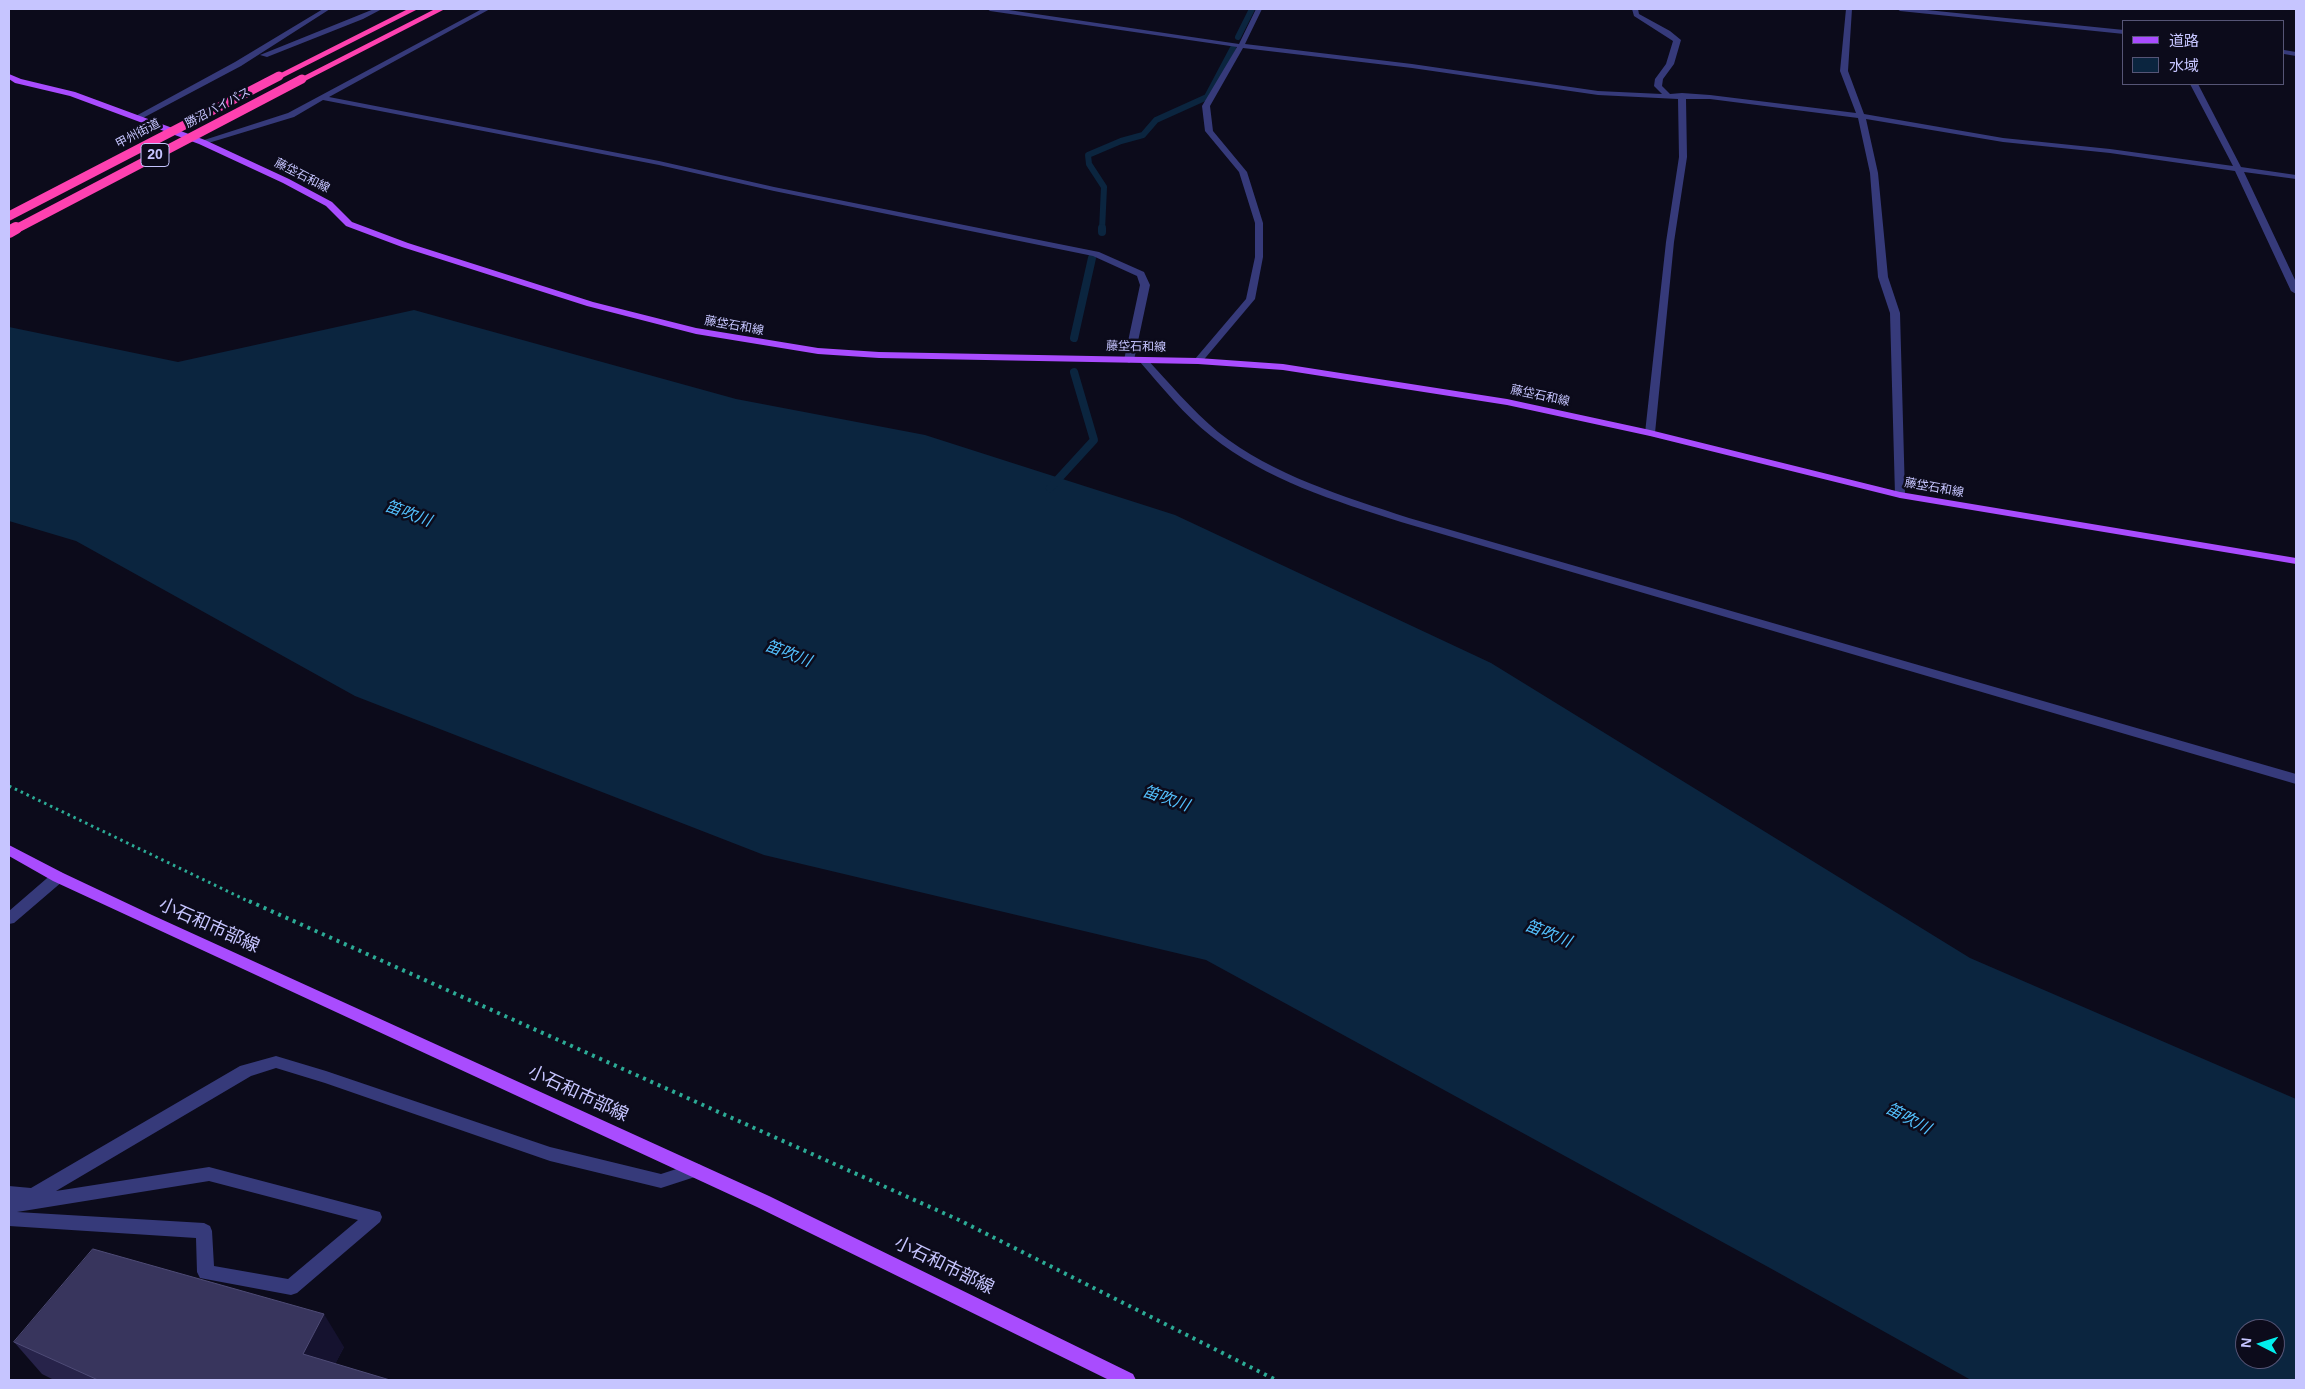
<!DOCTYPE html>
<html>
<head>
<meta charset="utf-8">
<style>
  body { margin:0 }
  #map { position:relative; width:2305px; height:1389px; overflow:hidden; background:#0c0b1b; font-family:Helvetica,"Noto Sans JP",sans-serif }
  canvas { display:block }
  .frame { position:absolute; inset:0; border:10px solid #c6c5ff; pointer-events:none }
  .legend { position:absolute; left:2122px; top:20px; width:162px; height:65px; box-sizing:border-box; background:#0c0b1b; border:1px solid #565576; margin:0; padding:6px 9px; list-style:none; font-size:15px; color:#c6c5ff }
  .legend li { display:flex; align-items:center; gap:10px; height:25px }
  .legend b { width:25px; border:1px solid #565576 }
  .north { position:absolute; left:2235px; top:1319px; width:50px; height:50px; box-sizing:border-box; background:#0c0b1b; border:1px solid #565576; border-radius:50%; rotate:275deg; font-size:14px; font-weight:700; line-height:20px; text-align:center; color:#c6c5ff }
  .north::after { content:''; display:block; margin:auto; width:18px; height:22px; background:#01efed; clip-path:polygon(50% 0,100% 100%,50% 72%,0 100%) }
</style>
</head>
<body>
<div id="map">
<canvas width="2305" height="1389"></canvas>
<div class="frame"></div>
<ul class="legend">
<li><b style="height:6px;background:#a94cfe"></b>道路</li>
<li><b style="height:14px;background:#0b253f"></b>水域</li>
</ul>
<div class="north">N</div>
</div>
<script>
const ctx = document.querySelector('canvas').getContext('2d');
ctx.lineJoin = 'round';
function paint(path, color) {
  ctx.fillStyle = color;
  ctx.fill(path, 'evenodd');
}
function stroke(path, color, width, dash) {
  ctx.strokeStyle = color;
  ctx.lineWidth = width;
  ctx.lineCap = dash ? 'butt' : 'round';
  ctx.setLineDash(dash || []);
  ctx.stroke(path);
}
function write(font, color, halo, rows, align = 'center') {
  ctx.font = font + ' Helvetica,"Noto Sans JP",sans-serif';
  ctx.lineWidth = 5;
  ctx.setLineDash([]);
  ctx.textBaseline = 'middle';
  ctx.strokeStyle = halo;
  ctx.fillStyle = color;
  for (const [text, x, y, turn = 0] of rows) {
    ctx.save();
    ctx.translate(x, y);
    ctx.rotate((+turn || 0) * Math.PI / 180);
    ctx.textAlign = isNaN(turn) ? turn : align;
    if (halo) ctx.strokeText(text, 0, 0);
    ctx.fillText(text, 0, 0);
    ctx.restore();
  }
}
paint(new Path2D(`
  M414,310L736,399L925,435L1175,515L1491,663L1970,958L2296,1099V1380H1971L1770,1268L1206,960L764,855L355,696L76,541L9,521V327L178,362ZM2245,1329H2275V1359H2245Z`), '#0b253f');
stroke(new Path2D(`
  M1238,37L1252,9
  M1102,230L1104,187L1089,164L1088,155L1121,141L1143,135L1156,120L1207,97L1233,48`), '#0b253f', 6);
stroke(new Path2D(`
  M1102,232V228
  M1074,338L1092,258
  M1050,488L1094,440L1074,372`), '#0b253f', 8);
stroke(new Path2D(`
  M9,786L252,903`), '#2cab96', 3, [2.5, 4]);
stroke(new Path2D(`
  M249,901L959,1220L1276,1380`), '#2cab96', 4, [3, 5]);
paint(new Path2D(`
  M323,9H330L241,66L141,119L134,117L235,62Z
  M374,9H382L363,19L267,57L260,55Z
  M482,9H490L329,97L659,161L774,187L1099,252L1144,272L1150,285L1134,360L1129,363L1124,360L1140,285L1137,276L1093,256L774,191L659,165L323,100L294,117L205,144L198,142L288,113Z
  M987,9H1002L1239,44L1256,9H1262L1245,44L1412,64L1598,91L1662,94L1654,86L1655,79L1666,64L1673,41L1634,16L1632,9H1638L1639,14L1670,31L1681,40L1674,64L1663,79L1662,86L1670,94L1682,93L1710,95L1856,113L1840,71L1846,9H1852L1848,71L1864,114L2003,138L2110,149L2233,166L2190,84H2198L2241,167L2296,175V179L2244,172L2296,282V294L2291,291L2235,171L2110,153L2003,142L1866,119L1878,173L1888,277L1900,313L1905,495L1900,498L1895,495L1890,313L1878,277L1870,173L1858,118L1710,99H1686L1687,157L1674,242L1655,433L1650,436L1645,433L1666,242L1679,157L1678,99L1598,95L1412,68L1243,48L1210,106L1213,131L1247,172L1263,223V257L1255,299L1201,363H1195V359L1246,299L1255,257V223L1239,172L1205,131L1202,106L1237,47L990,11Z
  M1897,9H1917L2124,30V34L1900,11Z
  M2284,50L2296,52V56L2284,54Z
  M1143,357L1146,358C1169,383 1192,410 1218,432C1274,476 1343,496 1409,518L2296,774V784L1401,522C1335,501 1266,480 1211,436C1184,415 1162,387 1140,362L1138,360Z
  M58,872L63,873L65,877L63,881L14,923L9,924V911L53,873Z
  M276,1056L326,1071L550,1147L661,1174L695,1163L701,1165L703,1170L701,1175L661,1188L550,1161L325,1083L276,1068L251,1076L56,1191L209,1167L380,1212L382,1217L380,1222L297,1293L291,1295L200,1278L197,1272L196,1238L9,1226V1186L31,1188L240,1066ZM209,1181L358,1220L288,1279L214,1266L212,1231L210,1226L204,1223L17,1212Z`), '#363a7a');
paint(new Path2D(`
  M9,74L21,79L75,92L205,140L289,179L332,202L352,222L408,243L593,302L696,328L818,348L879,352L1198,358L1283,364L1507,399L1650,430L1900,492L2296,558V564L1900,498L1650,436L1507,405L1283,370L1198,364L879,358L818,354L696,334L587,306L402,247L346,226L326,206L283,183L199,144L70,96L15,83L9,79Z
  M9,845L63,873L152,915L769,1196L1133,1374L1136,1380H1109L757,1207L53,881L9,856Z`), '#a94cfe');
paint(new Path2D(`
  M408,9H418L282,78L275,76Z
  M435,9H445L305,81L298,79Z`), '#fe41b0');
stroke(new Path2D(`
  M9,216L279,76
  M14,230L302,79`), '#fe41b0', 9);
stroke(new Path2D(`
  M9,232L16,228`), '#fe41b0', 12);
paint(new Path2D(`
  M14,1342L344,1347L335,1364L390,1380H54L42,1374Z`), '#27234a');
paint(new Path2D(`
  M324,1314L344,1347L327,1380L303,1354Z`), '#15122f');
const building = new Path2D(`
  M93,1249L324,1314L303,1354L390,1380H98L14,1342Z`);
paint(building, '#38355d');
stroke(building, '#4e4b76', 1);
write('12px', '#c6c5ff', '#0c0b1b', [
  ["勝沼バイパス",218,108,-28],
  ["甲州街道",138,134,-28],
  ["藤垈石和線",302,176,27],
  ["藤垈石和線",734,326,10],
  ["藤垈石和線",1136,347,1],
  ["藤垈石和線",1540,396,12],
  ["藤垈石和線",1934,488,10]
]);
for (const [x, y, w] of [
  [155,155,28]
]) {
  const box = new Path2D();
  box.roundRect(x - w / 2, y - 11.5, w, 23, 4);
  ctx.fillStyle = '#0c0b1b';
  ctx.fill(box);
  stroke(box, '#c6c5ff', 1);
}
write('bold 14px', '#c6c5ff', null, [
  ["20",155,155]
]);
write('italic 16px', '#53c1fe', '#0c0b1b', [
  ["笛吹川",408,514,20],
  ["笛吹川",788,654,21],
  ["笛吹川",1166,799,19],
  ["笛吹川",1548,934,22],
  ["笛吹川",1908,1119,28]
]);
write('18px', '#c6c5ff', '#0c0b1b', [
  ["小石和市部線",209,926,24],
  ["小石和市部線",578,1094,25],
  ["小石和市部線",944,1266,26]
]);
</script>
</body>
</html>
